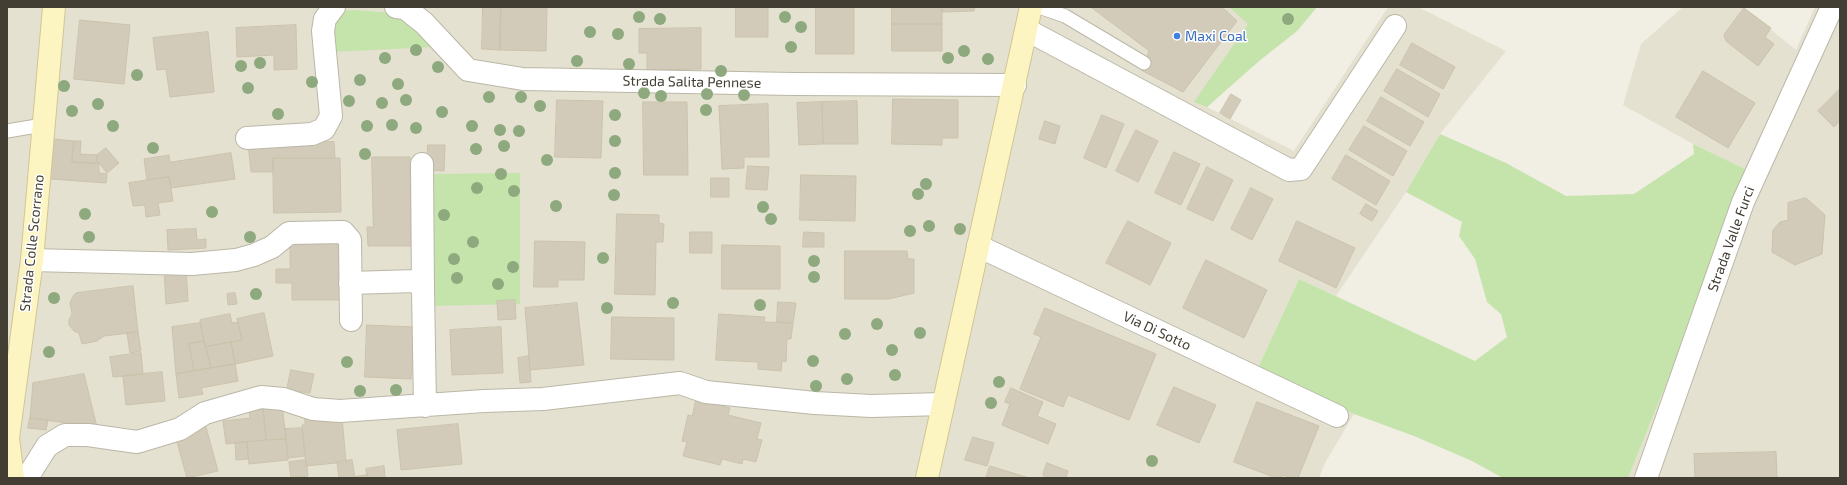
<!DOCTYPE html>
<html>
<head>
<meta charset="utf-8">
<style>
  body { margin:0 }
  #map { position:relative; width:1847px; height:485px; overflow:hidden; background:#f1eee3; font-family:"Exo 2",sans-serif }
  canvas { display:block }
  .frame { position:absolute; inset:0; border:8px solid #423e33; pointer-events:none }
</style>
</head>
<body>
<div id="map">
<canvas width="1847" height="485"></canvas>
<div class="frame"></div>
</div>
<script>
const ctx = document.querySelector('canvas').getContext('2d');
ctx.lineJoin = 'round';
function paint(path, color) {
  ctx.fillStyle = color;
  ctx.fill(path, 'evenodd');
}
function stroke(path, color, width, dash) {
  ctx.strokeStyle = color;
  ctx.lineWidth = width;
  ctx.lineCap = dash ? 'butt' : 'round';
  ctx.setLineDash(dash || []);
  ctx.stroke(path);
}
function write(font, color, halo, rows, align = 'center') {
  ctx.font = font + ' "Exo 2",sans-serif';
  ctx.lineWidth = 3;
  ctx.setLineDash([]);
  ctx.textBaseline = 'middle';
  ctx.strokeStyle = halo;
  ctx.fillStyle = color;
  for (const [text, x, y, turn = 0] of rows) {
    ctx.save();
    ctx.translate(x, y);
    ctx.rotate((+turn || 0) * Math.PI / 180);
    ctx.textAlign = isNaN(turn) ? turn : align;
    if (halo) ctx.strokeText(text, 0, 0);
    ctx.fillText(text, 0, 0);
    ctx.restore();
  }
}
paint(new Path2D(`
  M7,7H1317L1297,31L1259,61L1207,107L1294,151L1388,7H1418L1506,51L1440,134L1406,192L1336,296L1299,279L1258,368L1354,414L1325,463L1319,478H7Z
  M1683,7H1743L1796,50L1815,7H1840V478H1628L1661,396L1745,169L1693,144L1623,105L1641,44Z`), '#e4e1d1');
paint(new Path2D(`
  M1229,7H1317L1297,31L1259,61L1207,107L1194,102L1248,24Z
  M354,10L393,13L405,18L434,47L331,52L330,25L341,11Z
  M1440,134L1506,163L1566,196L1634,194L1694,154L1693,144L1745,169L1689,327L1628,478H1503L1472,461L1414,436L1354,414L1258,368L1299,279L1475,361L1507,337L1501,314L1487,302L1475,259L1459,236L1462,222L1406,192Z
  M520,173V304L431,306L429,174Z`), '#c4e4ac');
const building = new Path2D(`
  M483,7H501L500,50L482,49Z
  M501,7H547L546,51L500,50Z
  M736,7H768V37H736Z
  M816,7H854V54H816Z
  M892,7H942V24H892Z
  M942,7H975L974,11L942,12Z
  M1091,7H1222L1237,21L1183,92L1141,70L1149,51Z
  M1744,8L1771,28L1765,37L1774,44L1758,66L1726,41L1724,35Z
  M80,20L130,25L124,84L74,79Z
  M892,24H942V51H892Z
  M296,25L297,69L274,70V55L237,57L236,28Z
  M701,28V69L647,70V53H639V29Z
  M208,32L214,92L170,97L166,69L157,70L153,38Z
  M1412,43L1455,67L1443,89L1400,65Z
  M1397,69L1440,94L1428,117L1384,91Z
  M1703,71L1755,103L1728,148L1676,117Z
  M1840,89V121L1834,127L1818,111Z
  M1231,94L1241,100L1230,119L1220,113Z
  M1381,97L1424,122L1410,146L1367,121Z
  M893,99L958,100V138H942V145L892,144Z
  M557,100L603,101L601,158L555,157Z
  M857,101L858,144H823L822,102Z
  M643,102H687L688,175H644Z
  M822,102L823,144L799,145L797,103Z
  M768,104L769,157H744V168L722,169L719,106Z
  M1102,115L1124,124L1106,168L1084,158Z
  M1045,121L1060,126L1055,144L1039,139Z
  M1364,126L1407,151L1393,176L1349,150Z
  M1136,130L1158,141L1138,182L1116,171Z
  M54,139L74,141L72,162L99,163V173L107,174L106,183L51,179Z
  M74,141H81L80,154L97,155L96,164L72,162Z
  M334,142L335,158H273L274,172H251L248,143Z
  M428,145H445L444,171L427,170Z
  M106,148L119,163L107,173L99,163L96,164L97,155Z
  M1174,152L1200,164L1181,205L1155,193Z
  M231,153L235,179L171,188L169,177L147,180L144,159L169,155L170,162Z
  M1346,155L1390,181L1376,205L1332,179Z
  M372,157H410L411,246H368L367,227H373Z
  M273,158H340L341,212L274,213Z
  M748,166L769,167L767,190L746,189Z
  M1207,167L1233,180L1213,221L1187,209Z
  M801,175L856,176L855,221L800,220Z
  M169,177L173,201L158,203L160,215L146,217L145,205L133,206L129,183Z
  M711,178H729V197H711Z
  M1251,188L1273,199L1252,240L1231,229Z
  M1806,198L1825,215L1822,254L1795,265L1772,252L1773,230L1780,222L1788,220V203Z
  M1366,204L1378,211L1372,221L1360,214Z
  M617,214L659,215V223L664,224L663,242H656L655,295L615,294Z
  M1128,221L1171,243L1150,285L1106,263Z
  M1297,221L1355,248L1336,288L1279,261Z
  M196,229L197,240L206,239V248L168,250L167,230Z
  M690,232H712V253H690Z
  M804,232L824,233V247H803Z
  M290,241H341V300H292V283H276V269H290Z
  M535,241L585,242L584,280H558V287H534Z
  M722,245L780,246V289H722Z
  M845,251H907L908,259H914V293L889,299H845Z
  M1206,260L1267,290L1244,338L1183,308Z
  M186,268L188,301L166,304L164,269Z
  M133,286L138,332L104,336L97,341L82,344L79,333L74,331L69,325V320L72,314L70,303L73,296L76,293Z
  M235,293L237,304L228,305L227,294Z
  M515,300L516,319L498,320L497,301Z
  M778,302L796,303L793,323L777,322Z
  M577,303L584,365L530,370L525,308Z
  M1045,308L1156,354L1129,420L1068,395L1063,407L1020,389L1041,337L1034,334Z
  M264,313L273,356L235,364L231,342L242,340L237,319Z
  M230,314L232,323L238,322L242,340L205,347L200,320Z
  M719,314L765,317L764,322L793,323L791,339H787L786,362L782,361L781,371L758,369V362L716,360Z
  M612,317L674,318V360L611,359Z
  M200,323L204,341L189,344L194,371L176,374L172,327Z
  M367,325L414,327L411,379L365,377Z
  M501,327L503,373L452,375L450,330Z
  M138,332L141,351L130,353L127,333Z
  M204,341L211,368L194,371L189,344Z
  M231,342L235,364L211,368L206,347Z
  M141,353L143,374L113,377L110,357Z
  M529,356L531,382L520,383L518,358Z
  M235,364L238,381L201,388L203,394L179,398L176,374Z
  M291,370L314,374L310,393L287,390Z
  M162,372L165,401L126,405L123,376Z
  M84,374L97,427L30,418L33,383Z
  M1174,387L1216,405L1199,443L1157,425Z
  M1011,388L1043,402L1037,416L1056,424L1048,444L1002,425L1010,404L1005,402Z
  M696,400L730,408L728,415L761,423L757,439L762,440L756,462L743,459L742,464L722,459L720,465L683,456L687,442L682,441L688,415L692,416Z
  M1257,402L1319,426L1298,478H1291L1283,475L1281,478H1276L1234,462Z
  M282,405L286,439L266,440L263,408Z
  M263,408L266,440L226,444L223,421L250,418L249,409Z
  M304,410L342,417L346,462L306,466L302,425H305Z
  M30,418L48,420L46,430L28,428Z
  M458,424L462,464L401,470L397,430Z
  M206,427L218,471L187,478L175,435Z
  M302,428L305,456L288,458L285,429Z
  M973,437L994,443L987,466L965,460Z
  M286,439L288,460L249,464L247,442Z
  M247,442L248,459L236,460L235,443Z
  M1776,452L1777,478H1695L1694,454Z
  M306,460L308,476L291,478L289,462Z
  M352,460L355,478H339L337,462Z
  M1047,463L1068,471L1066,478H1047L1043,475Z
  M384,466L385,478H367L366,469Z
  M990,466L1029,478H986Z
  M367,475V478H355V477Z`);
paint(building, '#d2cbb9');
stroke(building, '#ccc3ac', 1);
const lane = new Path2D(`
  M1039,7L1065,16L1144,63
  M7,131L43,125`);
const street = new Path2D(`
  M396,7L405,8L424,23L468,70L523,79L793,84L1015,85
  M1027,30L1289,170L1301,169L1395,26
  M247,138L312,134L324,129L331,116L323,31L325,19L334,7
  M422,164L423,289
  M978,246L1337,416
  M32,260L192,264L236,260L254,255L272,247L289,233L343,232L350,240L351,320
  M350,283L416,281L423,289L425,406
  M27,478L47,446L65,435H88L137,442L180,429L205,413L261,397L283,399L313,409L340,411L484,401L543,399L680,383L706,392L815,403L871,406L943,404
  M1646,478L1743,202L1832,7`);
const secondary = new Path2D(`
  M13,478L8,438L32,260L54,7
  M927,478L1031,7`);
stroke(lane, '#bbb7a6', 15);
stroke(street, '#bbb7a6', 24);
stroke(secondary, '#cfc694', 24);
stroke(lane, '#fff', 13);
stroke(street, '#fff', 22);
stroke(secondary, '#fcf5c1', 22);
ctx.fillStyle = '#8da97d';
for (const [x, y] of [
  [639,17],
  [785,17],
  [660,19],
  [1288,19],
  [801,27],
  [590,32],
  [618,34],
  [791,47],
  [416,50],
  [964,51],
  [385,58],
  [948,58],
  [988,59],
  [577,61],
  [260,63],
  [629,64],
  [241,66],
  [438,67],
  [721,71],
  [137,75],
  [360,80],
  [312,82],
  [398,84],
  [64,86],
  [248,88],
  [644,93],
  [707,94],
  [744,95],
  [661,96],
  [489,97],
  [521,97],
  [406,100],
  [349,101],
  [382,103],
  [98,104],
  [540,106],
  [706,110],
  [72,111],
  [442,112],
  [278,114],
  [615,115],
  [392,125],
  [113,126],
  [367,126],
  [472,126],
  [416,128],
  [500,130],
  [519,131],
  [615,141],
  [504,146],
  [153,148],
  [476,149],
  [365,154],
  [547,160],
  [615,173],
  [501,174],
  [926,184],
  [477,188],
  [514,191],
  [918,194],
  [614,195],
  [556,206],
  [763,207],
  [212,212],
  [85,214],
  [444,215],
  [771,219],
  [929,226],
  [960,229],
  [910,231],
  [89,237],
  [250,237],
  [473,242],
  [603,258],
  [454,259],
  [814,261],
  [513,267],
  [814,277],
  [457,278],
  [498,284],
  [256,294],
  [54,298],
  [673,303],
  [760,305],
  [607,308],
  [877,324],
  [920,333],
  [845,334],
  [892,350],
  [49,352],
  [813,361],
  [347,362],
  [895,375],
  [847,379],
  [999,382],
  [816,386],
  [396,390],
  [360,391],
  [991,403],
  [1152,461]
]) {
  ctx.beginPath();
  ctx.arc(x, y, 6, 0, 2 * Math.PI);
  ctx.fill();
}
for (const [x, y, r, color] of [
  [1177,36,4,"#3f7fe0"]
]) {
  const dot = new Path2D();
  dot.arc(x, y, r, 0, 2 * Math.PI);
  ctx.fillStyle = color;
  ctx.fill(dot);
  stroke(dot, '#fff', 1.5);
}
write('14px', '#366cbe', '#fff', [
  ["Maxi Coal",1185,36]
], 'left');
write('14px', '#423e33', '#fff', [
  ["Strada Salita Pennese",692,82,1],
  ["Strada Valle Furci",1731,239,-70],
  ["Strada Colle Scorrano",32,243,-84],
  ["Via Di Sotto",1157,331,25]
]);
</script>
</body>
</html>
